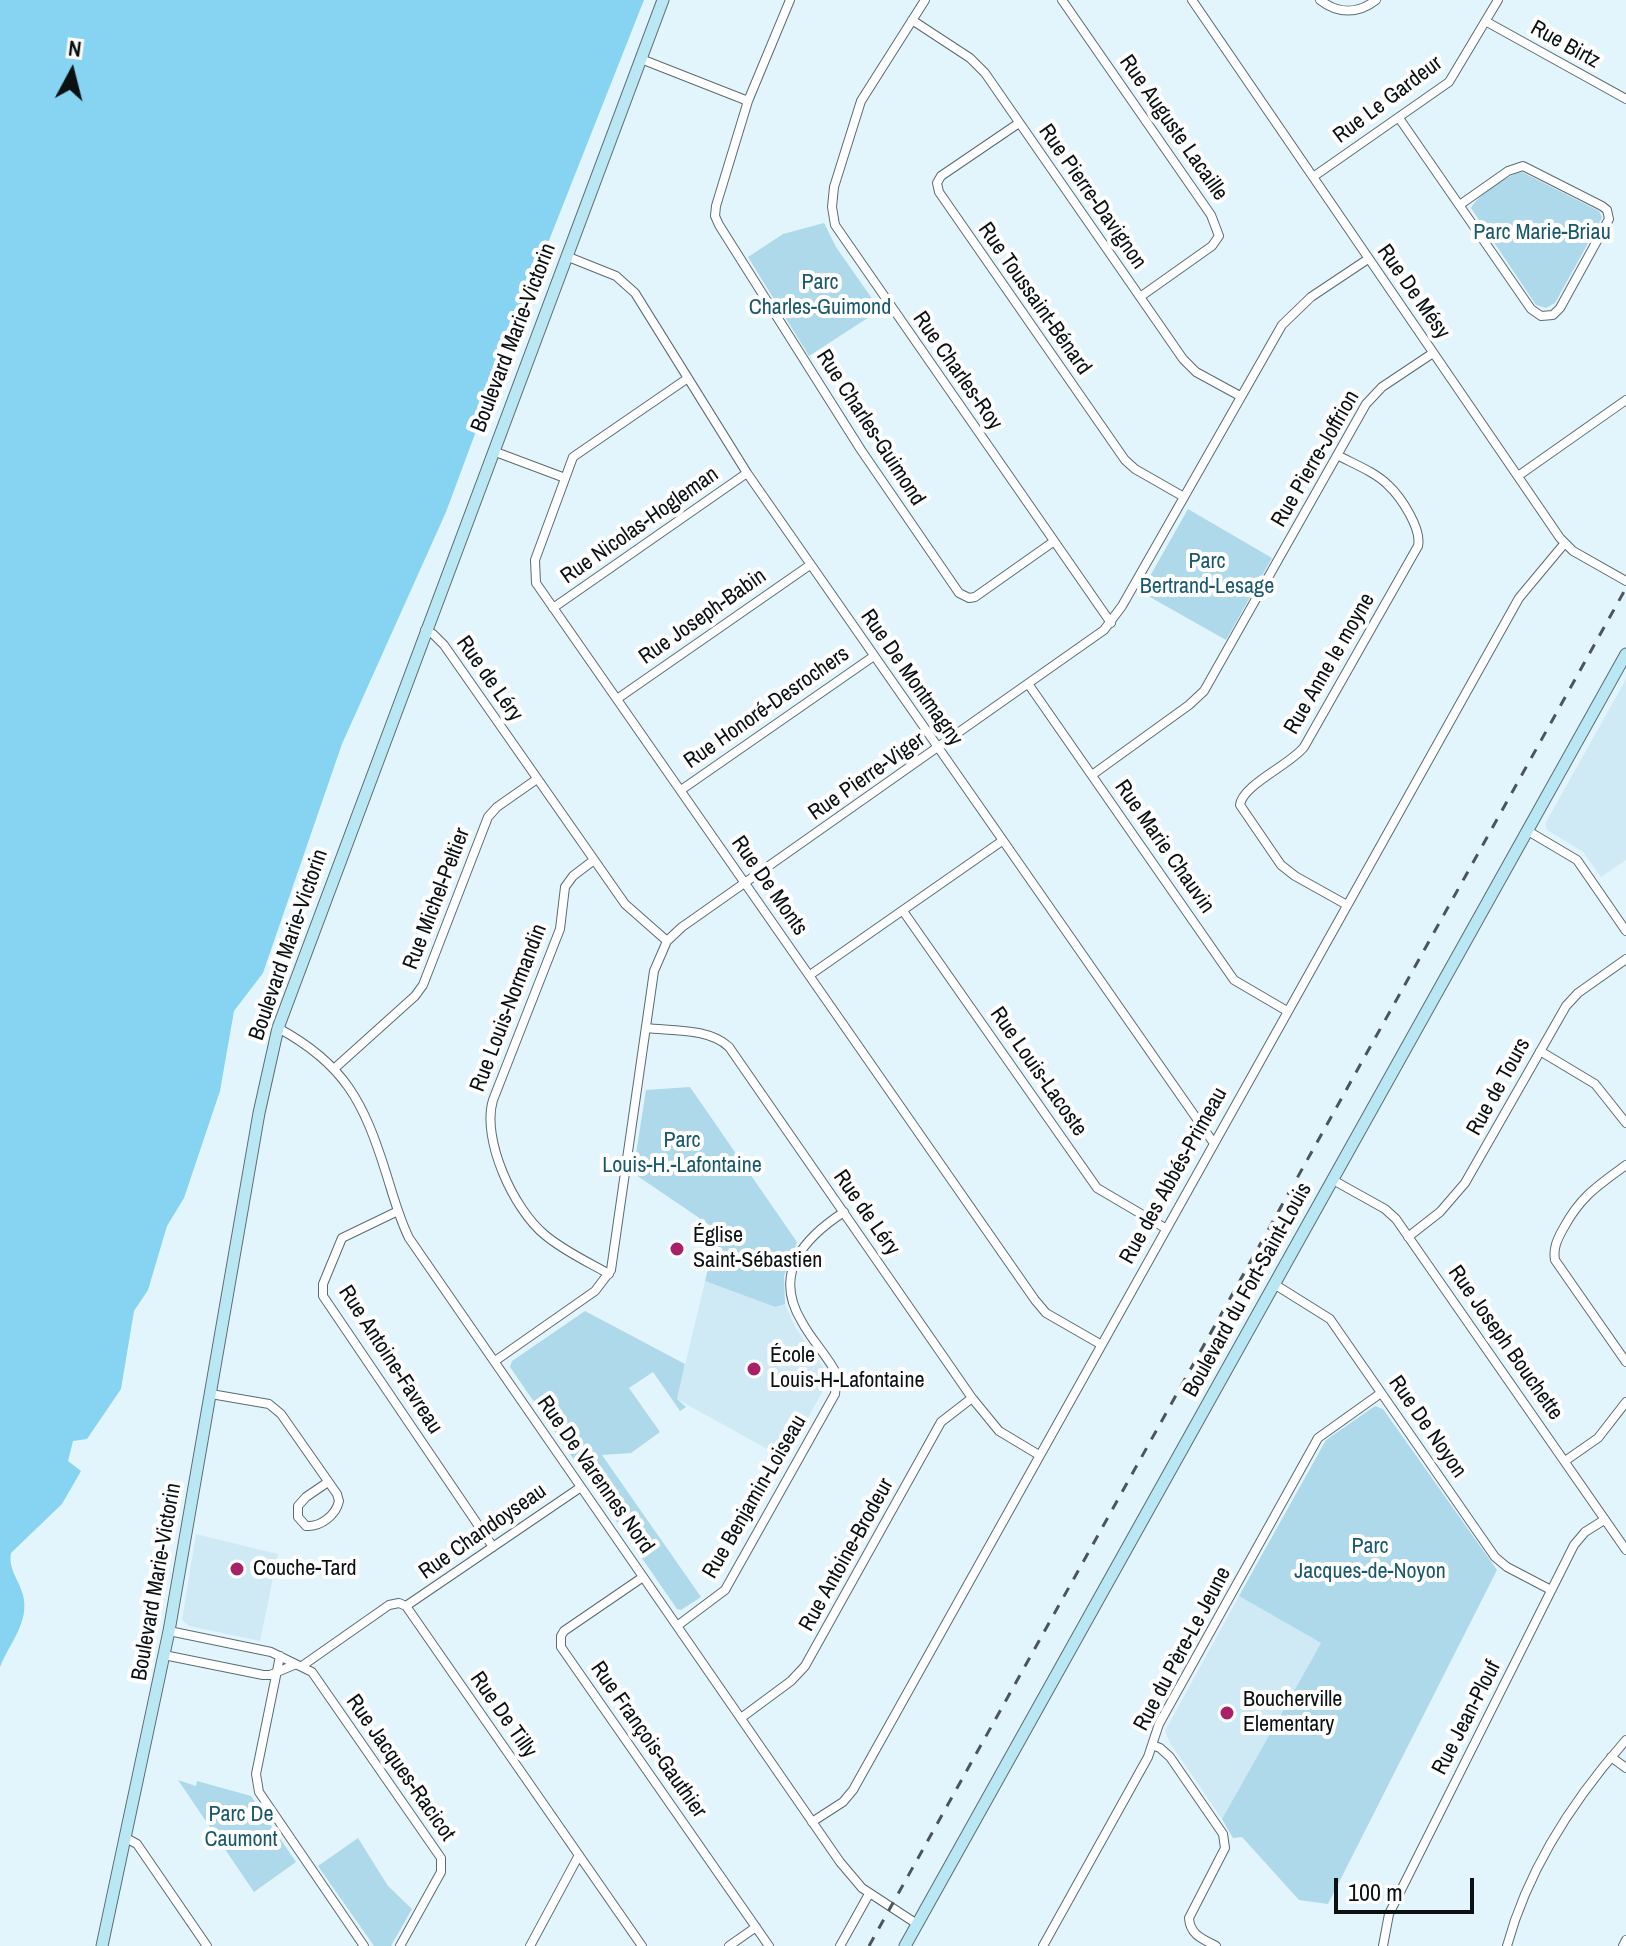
<!DOCTYPE html>
<html>
<head>
<meta charset="utf-8">
<style>
  body { margin:0 }
  #map { position:relative; width:1626px; height:1946px; overflow:hidden; background:#e3f5fc; font-family:"Archivo Narrow",sans-serif }
  canvas { display:block }
  .north { position:absolute; left:32px; top:32px; width:80px; height:80px; -webkit-text-stroke:6px #fff; paint-order:stroke; rotate:7deg; font-size:22px; font-weight:700; line-height:32px; text-align:center; color:#0b1113 }
  .north::after { content:''; display:block; margin:auto; width:28px; height:36px; background:#0b1113; clip-path:polygon(50% 0,100% 100%,50% 72%,0 100%) }
  .scale { position:absolute; left:1334px; top:1878px; width:140px; height:36px; box-sizing:border-box; border:4px solid #0b1113; border-top:0; padding-left:10px; font-size:24px; line-height:28px; white-space:nowrap; color:#0b1113; -webkit-text-stroke:6px #fff; paint-order:stroke }
</style>
</head>
<body>
<div id="map">
<canvas width="1626" height="1946"></canvas>
<div class="north">N</div>
<div class="scale">100 m</div>
</div>
<script>
const ctx = document.querySelector('canvas').getContext('2d');
ctx.lineJoin = 'round';
function paint(path, color) {
  ctx.fillStyle = color;
  ctx.fill(path, 'evenodd');
}
function stroke(path, color, width, dash) {
  ctx.strokeStyle = color;
  ctx.lineWidth = width;
  ctx.lineCap = dash ? 'butt' : 'round';
  ctx.setLineDash(dash || []);
  ctx.stroke(path);
}
function write(font, color, halo, rows, align = 'center') {
  ctx.font = font + ' "Archivo Narrow",sans-serif';
  ctx.lineWidth = 8;
  ctx.setLineDash([]);
  ctx.textBaseline = 'middle';
  ctx.strokeStyle = halo;
  ctx.fillStyle = color;
  for (const [text, x, y, turn = 0] of rows) {
    ctx.save();
    ctx.translate(x, y);
    ctx.rotate((+turn || 0) * Math.PI / 180);
    ctx.textAlign = isNaN(turn) ? turn : align;
    if (halo) ctx.strokeText(text, 0, 0);
    ctx.fillText(text, 0, 0);
    ctx.restore();
  }
}
paint(new Path2D(`
  M1626,679V860L1601,877L1583,852L1547,830L1545,824Z
  M705,1281L775,1307L785,1304L795,1327L829,1375V1380L785,1459L677,1399Z
  M196,1534L278,1554L260,1641L189,1626L182,1620Z
  M1239,1596L1321,1643L1222,1819L1170,1743L1165,1731Z`), '#d0eaf5');
paint(new Path2D(`
  M1522,172L1599,211L1602,218L1555,303L1546,308L1536,305L1471,208C1479,194 1506,176 1522,172Z
  M824,223L836,247L880,310L809,356L748,257L783,234Z
  M1188,509L1272,558L1226,640L1141,592Z
  M690,1087L797,1242L784,1276L785,1304L775,1307L705,1281L717,1230L633,1173L646,1090Z
  M585,1311L685,1364L677,1399L686,1407L680,1411L653,1372L629,1388L660,1432L631,1453L602,1455L701,1597L681,1610L677,1609L510,1367L512,1361Z
  M1375,1406L1383,1409L1497,1570L1328,1904L1299,1900L1242,1837L1233,1838L1222,1819L1321,1643L1239,1596L1326,1440Z
  M178,1780L196,1786L197,1781L251,1796L296,1862L254,1892Z
  M358,1838L388,1886L412,1909L391,1946H374L318,1866Z`), '#add9eb');
paint(new Path2D(`
  M0,0H644L514,329L446,512L342,744L263,973L234,1011L220,1091L184,1198L167,1226L148,1290L134,1311L121,1389L87,1439L73,1441L68,1461L81,1471L62,1504L11,1553C8,1569 19,1580 23,1595C30,1622 9,1644 0,1667Z`), '#86d4f2');
const street = new Path2D(`
  M790,0L748,101L716,206L715,216L719,225L861,450L959,593L969,598L975,597L1053,542
  M925,0L861,101L834,187L832,207L835,225L1111,623
  M1062,0L1211,215L1219,236L1212,246L1140,297
  M1192,0L1560,538L1573,551L1626,581
  M1320,0C1338,14 1358,14 1376,0
  M912,20L970,58L985,73L1183,359L1196,372L1240,396
  M1487,22L1626,99
  M641,59L748,101
  M1399,118L1531,309L1541,316L1553,315L1560,308L1609,219L1607,210L1602,206L1523,166L1508,171L1461,204
  M1019,123L941,176L937,183L939,192L1125,460L1135,469L1184,497
  M1313,177L1449,82L1498,0
  M566,256L616,276L635,293L747,473L1213,1142
  M688,378L573,457L535,560L536,583L1035,1300L1046,1313L1100,1344
  M493,451L565,478
  M1337,455C1354,464 1375,472 1388,485C1401,497 1422,529 1418,546L1304,747C1290,765 1242,785 1240,805L1281,865L1295,876L1347,905
  M1518,476L1626,400
  M553,608L747,473
  M425,630L433,634L444,645L625,904L667,941
  M1029,685L1234,980L1287,1011
  M617,699L810,565
  M1092,775L1189,705L1204,691L1366,404L1382,387L1433,353
  M681,790L874,656
  M1528,831L1577,860L1626,931
  M594,860L573,876L565,887L560,929L493,1100C481,1139 514,1210 545,1235C564,1251 588,1262 609,1274
  M903,911L1097,1188L1165,1228
  M810,975L1002,841
  M278,1028C345,1064 364,1103 386,1173C393,1195 399,1218 409,1238L840,1862L862,1888L917,1924
  M646,1028C672,1031 709,1028 729,1047L972,1398L999,1431L1039,1455
  M1540,1051L1595,1084L1626,1123
  M335,1068L415,996L423,985L488,817L497,807L537,779
  M1626,1165C1597,1186 1580,1197 1563,1229C1557,1240 1553,1248 1555,1260L1626,1362
  M1333,1180L1385,1209L1396,1219L1626,1550
  M398,1211L342,1238L323,1284V1296L493,1547
  M1408,1237L1440,1212L1465,1183L1566,1006L1578,993L1626,959
  M1274,1284L1330,1319L1495,1557L1507,1567L1551,1590
  M495,1361L595,1291L611,1270L654,971L667,941L682,927L1104,630L1122,606L1282,325L1311,297L1368,259
  M211,1394L269,1404L281,1414L337,1494L339,1501C336,1515 321,1527 306,1526L298,1517V1506L306,1497L328,1482
  M1565,1461L1598,1438L1626,1402
  M643,1577L564,1631L561,1636V1647L769,1946
  M406,1606L581,1487
  M677,1626L725,1590L835,1394L837,1375C828,1356 812,1341 802,1322C772,1273 804,1238 844,1212
  M169,1631L271,1652L312,1672L441,1858V1872L400,1946
  M164,1655L263,1675H270L294,1665
  M280,1656L256,1774L259,1792L364,1946
  M302,1666L389,1605L399,1603L406,1606L642,1946
  M741,1718L791,1681L805,1666L941,1422L972,1398
  M1152,1745L1160,1748L1170,1757L1223,1834L1225,1848L1189,1918C1190,1935 1203,1939 1216,1946
  M1611,1757L1626,1768
  M812,1822L843,1802L853,1790L1519,598L1564,544
  M126,1838L137,1844L207,1946
  M530,1946L579,1855
  M729,1946L756,1927
  M840,1946L869,1894
  M1043,1946L1148,1757L1159,1724L1318,1438L1381,1393
  M1383,1946L1389,1914L1574,1545L1585,1532L1604,1520
  M1507,1946C1528,1869 1574,1799 1626,1740
  M1623,1946L1626,1940`);
const secondary = new Path2D(`
  M102,1946L169,1631L259,1113L278,1028L663,0
  M905,1946L1626,654`);
stroke(street, '#5b6b71', 10);
stroke(secondary, '#5b6b71', 13);
stroke(street, '#fff', 8);
stroke(secondary, '#b9e7f4', 11);
stroke(new Path2D(`
  M869,1946L1626,588`), '#4c5559', 3, [10, 10]);
for (const [x, y, r, color] of [
  [677,1249,8,"#a82168"],
  [754,1369,8,"#a82168"],
  [237,1569,8,"#a82168"],
  [1227,1713,8,"#a82168"]
]) {
  const dot = new Path2D();
  dot.arc(x, y, r, 0, 2 * Math.PI);
  ctx.fillStyle = color;
  ctx.fill(dot);
  stroke(dot, '#fff', 3);
}
write('22px', '#0b1113', '#fff', [
  ["Rue Birtz",1565,45,29],
  ["Rue Le Gardeur",1388,100,-37],
  ["Rue Auguste Lacaille",1173,128,55],
  ["Rue Pierre-Davignon",1092,197,55],
  ["Rue De Mésy",1413,292,55],
  ["Rue Toussaint-Bénard",1034,299,55],
  ["Boulevard Marie-Victorin",514,338,-69],
  ["Rue Charles-Roy",957,371,55],
  ["Rue Charles-Guimond",870,428,57],
  ["Rue Pierre-Joffrion",1316,459,-60],
  ["Rue Nicolas-Hogleman",640,526,-35],
  ["Rue Joseph-Babin",703,617,-35],
  ["Rue Anne le moyne",1330,664,-60],
  ["Rue De Montmagny",911,678,55],
  ["Rue de Léry",489,679,55],
  ["Rue Honoré-Desrochers",767,708,-35],
  ["Rue Pierre-Viger",867,777,-35],
  ["Rue Marie Chauvin",1164,847,55],
  ["Rue De Monts",769,886,55],
  ["Rue Michel-Peltier",437,899,-69],
  ["Boulevard Marie-Victorin",289,945,-71],
  ["Rue Louis-Normandin",509,1008,-69],
  ["Rue Louis-Lacoste",1038,1072,55],
  ["Rue de Tours",1499,1087,-61],
  ["Rue des Abbés-Primeau",1174,1176,-61],
  ["Rue de Léry",866,1213,55],
  ["Boulevard du Fort-Saint-Louis",1248,1290,-61],
  ["Rue Joseph Bouchette",1505,1343,55],
  ["Rue Antoine-Favreau",390,1360,57],
  ["Rue De Noyon",1427,1427,55],
  ["Rue De Varennes Nord",595,1475,55],
  ["Rue Benjamin-Loiseau",755,1497,-60],
  ["Rue Chandoyseau",483,1532,-35],
  ["Rue Antoine-Brodeur",847,1555,-61],
  ["Boulevard Marie-Victorin",157,1582,-80],
  ["Rue du Père-Le Jeune",1183,1649,-62],
  ["Rue De Tilly",503,1715,55],
  ["Rue Jean-Plouf",1467,1718,-63],
  ["Rue François-Gauthier",648,1740,55],
  ["Rue Jacques-Racicot",400,1768,55]
]);
write('22px', '#19586d', '#fff', [
  ["Parc Marie-Briau",1542,233],
  ["Parc",820,283],
  ["Charles-Guimond",820,308],
  ["Parc",1207,562],
  ["Bertrand-Lesage",1207,587],
  ["Parc",682,1141],
  ["Louis-H.-Lafontaine",682,1166],
  ["Parc",1370,1547],
  ["Jacques-de-Noyon",1370,1572],
  ["Parc De",241,1815],
  ["Caumont",241,1840]
]);
write('22px', '#0b1113', '#fff', [
  ["Église",693,1236],
  ["Saint-Sébastien",693,1261],
  ["École",770,1356],
  ["Louis-H-Lafontaine",770,1381],
  ["Couche-Tard",253,1569],
  ["Boucherville",1243,1700],
  ["Elementary",1243,1725]
], 'left');
</script>
</body>
</html>
